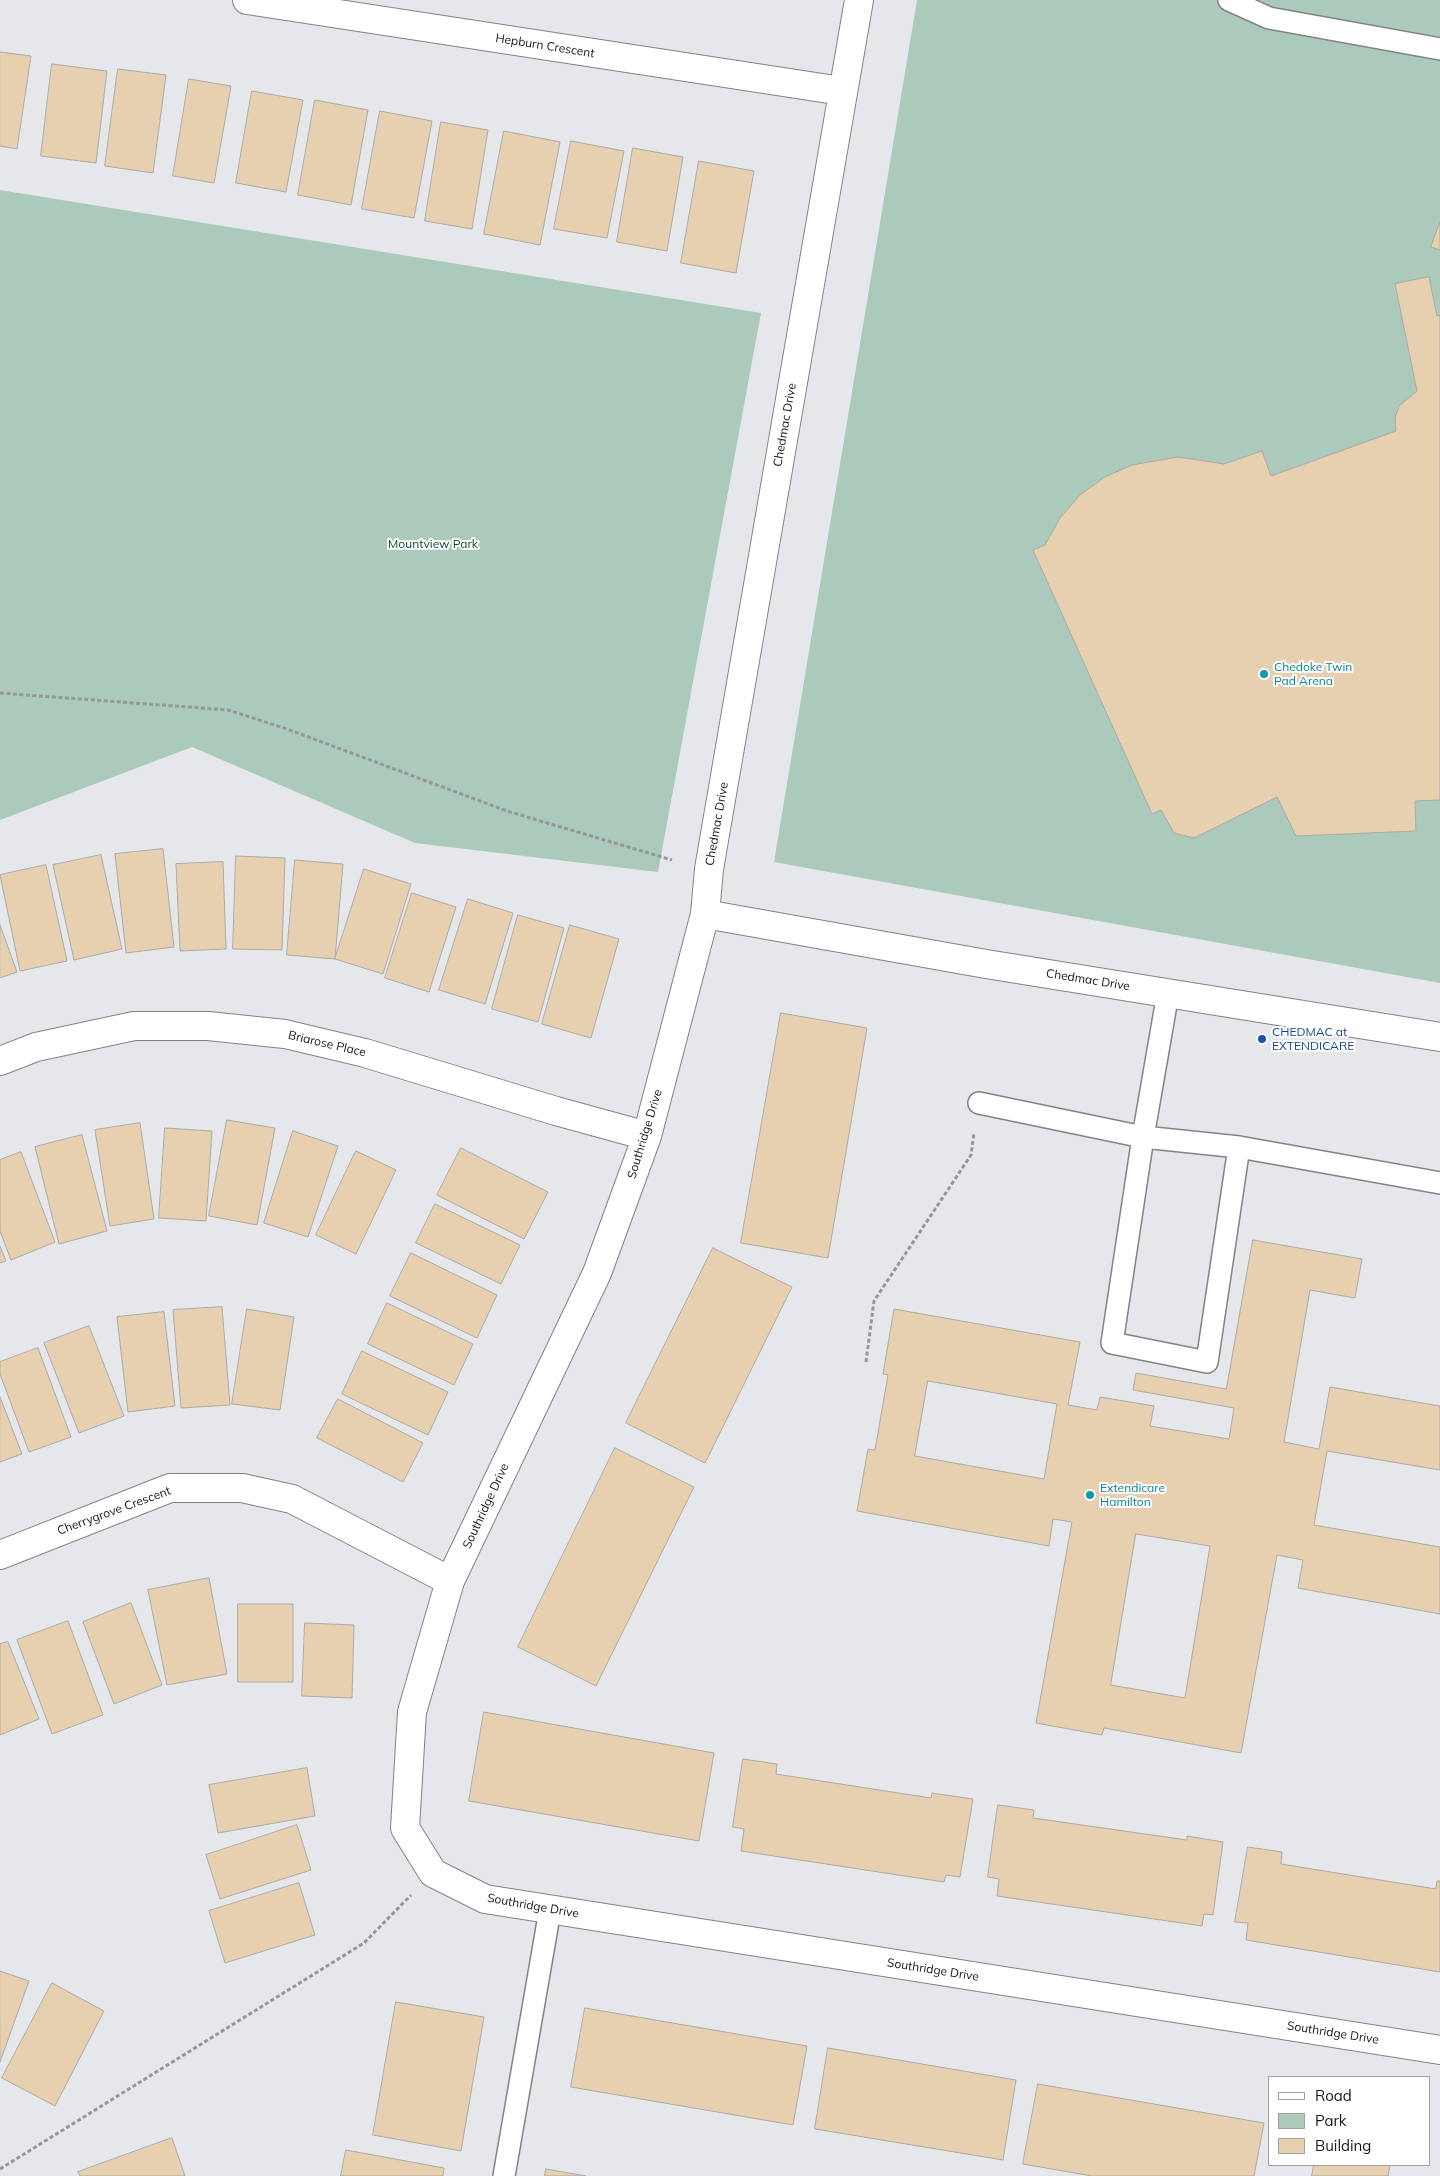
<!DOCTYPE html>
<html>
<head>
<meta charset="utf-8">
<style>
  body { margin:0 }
  #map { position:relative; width:1440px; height:2176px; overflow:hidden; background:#e6e7eb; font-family:Mulish,sans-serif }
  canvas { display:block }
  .legend { position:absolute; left:1268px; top:2076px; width:162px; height:90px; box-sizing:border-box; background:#fff; border:1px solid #a2a2a3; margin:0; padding:6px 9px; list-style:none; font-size:15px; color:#161618 }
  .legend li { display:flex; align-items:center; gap:10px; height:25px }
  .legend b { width:25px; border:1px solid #a2a2a3 }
</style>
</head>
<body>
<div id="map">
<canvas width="1440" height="2176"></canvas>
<ul class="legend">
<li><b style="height:6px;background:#fff"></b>Road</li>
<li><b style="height:14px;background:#abcabb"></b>Park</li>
<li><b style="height:14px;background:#e6d0af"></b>Building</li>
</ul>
</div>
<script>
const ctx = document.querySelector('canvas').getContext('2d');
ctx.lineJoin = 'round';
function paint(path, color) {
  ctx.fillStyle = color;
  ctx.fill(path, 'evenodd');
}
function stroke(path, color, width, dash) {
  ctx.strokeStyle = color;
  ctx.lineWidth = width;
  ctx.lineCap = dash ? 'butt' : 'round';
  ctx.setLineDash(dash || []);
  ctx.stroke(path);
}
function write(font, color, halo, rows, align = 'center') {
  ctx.font = font + ' Mulish,sans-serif';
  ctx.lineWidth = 4;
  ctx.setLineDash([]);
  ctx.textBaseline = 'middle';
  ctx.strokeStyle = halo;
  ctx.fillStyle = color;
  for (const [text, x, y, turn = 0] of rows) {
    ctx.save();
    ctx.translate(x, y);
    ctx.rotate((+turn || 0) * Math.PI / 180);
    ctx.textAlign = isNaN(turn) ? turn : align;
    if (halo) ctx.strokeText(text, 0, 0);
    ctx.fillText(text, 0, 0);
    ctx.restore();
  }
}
paint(new Path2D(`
  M917,0H1440V983L774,862Z
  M0,190L761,313L658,872L415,843L192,747L0,820Z`), '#abcabb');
const building = new Path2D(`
  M0,52L31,56L17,149L0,146Z
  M52,64L107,71L96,163L41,156Z
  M118,69L166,75L153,173L105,166Z
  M189,79L231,86L214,183L173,176Z
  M252,91L303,100L286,192L236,183Z
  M315,100L368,110L351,205L298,195Z
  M380,111L432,121L414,218L362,209Z
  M441,122L488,130L472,229L425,221Z
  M504,131L560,142L540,245L484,234Z
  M571,141L624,151L607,238L554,229Z
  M633,148L683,157L667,251L617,242Z
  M699,161L754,171L736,273L681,263Z
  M1440,222V250L1431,247Z
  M1429,277L1437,316L1440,315V800L1415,801L1416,831L1296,836L1277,797L1194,838L1174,833L1161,810L1152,814L1033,550L1045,545L1060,518L1080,495L1105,477L1132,465L1178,457L1224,464L1262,451L1271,476L1396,431L1395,418L1399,406L1417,391L1395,284Z
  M163,849L174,947L126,953L115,854Z
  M101,855L122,949L74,960L53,865Z
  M236,856L285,858L282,950L233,949Z
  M295,860L343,864L335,959L287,955Z
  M223,862L226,949L180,951L176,864Z
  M46,865L67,961L20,971L0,875Z
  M364,869L411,884L383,974L335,959Z
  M412,893L456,907L429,992L385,978Z
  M468,899L513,913L485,1004L439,990Z
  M518,915L564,928L538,1022L492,1009Z
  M0,925L17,972L0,978Z
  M570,925L619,939L591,1038L542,1024Z
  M781,1013L867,1028L828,1258L741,1243Z
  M227,1120L275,1128L257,1225L209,1216Z
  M140,1123L154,1219L110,1226L95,1130Z
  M165,1128L212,1131L206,1221L159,1218Z
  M293,1131L338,1146L308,1237L264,1223Z
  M82,1135L107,1231L59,1244L35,1147Z
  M461,1148L548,1192L524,1239L437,1195Z
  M356,1151L396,1170L356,1254L316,1235Z
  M21,1152L55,1242L11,1260L0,1231V1160Z
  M435,1204L520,1245L501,1284L416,1243Z
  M1253,1240L1362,1259L1355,1298L1310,1290L1284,1442L1319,1449L1330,1387L1440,1406V1470L1327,1451L1314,1525L1440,1547V1614L1298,1588L1303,1560L1277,1555L1241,1753L1104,1728L1102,1735L1036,1723L1072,1522L1053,1519L1049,1546L857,1511L868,1449L875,1450L888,1375L883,1374L894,1309L1080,1342L1068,1405L1097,1410L1100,1397L1154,1406L1150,1426L1229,1439L1234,1408L1133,1390L1136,1373L1226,1389ZM928,1381L1057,1404L1044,1479L915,1456ZM1136,1534L1210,1546L1185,1698L1111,1685Z
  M0,1246L6,1261L0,1263Z
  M713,1248L792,1287L705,1463L626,1423Z
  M411,1253L497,1295L477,1338L390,1296Z
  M387,1303L473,1344L454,1385L368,1344Z
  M222,1307L230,1405L181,1408L173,1310Z
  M247,1309L294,1317L280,1410L232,1404Z
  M164,1312L175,1406L128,1412L117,1317Z
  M89,1326L124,1416L79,1433L44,1343Z
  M38,1348L71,1437L29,1452L0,1374V1362Z
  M362,1351L448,1392L428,1435L342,1394Z
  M0,1397L22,1454L0,1462Z
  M338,1399L423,1443L403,1482L317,1438Z
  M615,1448L694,1487L596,1686L518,1647Z
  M209,1578L227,1674L167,1685L148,1590Z
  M131,1603L162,1685L114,1704L83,1622Z
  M238,1604H293V1682H238Z
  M68,1621L103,1715L52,1734L17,1640Z
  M305,1623L354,1625L352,1698L302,1696Z
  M8,1642L39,1719L0,1735V1644Z
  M484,1712L714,1753L699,1841L469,1801Z
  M743,1759L777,1764L776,1774L931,1798L932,1793L973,1799L960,1877L946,1875L944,1882L741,1851L744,1829L733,1827Z
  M307,1768L315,1816L218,1833L209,1785Z
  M998,1805L1034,1810L1033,1818L1187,1840V1836L1223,1842L1213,1915L1204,1914L1202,1926L997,1896L999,1879L988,1877Z
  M297,1825L311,1870L220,1899L206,1855Z
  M1248,1847L1282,1852L1281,1864L1436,1889L1437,1881H1440V1972L1246,1940L1248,1923L1235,1922Z
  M299,1883L315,1935L225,1963L209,1911Z
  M0,1971L29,1981L0,2062Z
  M52,1983L104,2011L55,2106L2,2078Z
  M396,2002L484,2017L461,2151L373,2135Z
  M585,2008L807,2046L793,2125L571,2087Z
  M828,2048L1016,2080L1003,2160L815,2129Z
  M1038,2084L1264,2123L1254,2176H1092L1023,2164Z
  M172,2138L185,2176H80L78,2172Z
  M346,2150L444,2168L443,2176H341Z
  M1314,2165H1390L1388,2176H1312Z
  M546,2169L586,2176H545Z`);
paint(building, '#e6d0af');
stroke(building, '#adaaa7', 1);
const service = new Path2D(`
  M1229,0L1269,18L1440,49
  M1168,993L1143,1137L1112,1343L1207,1362L1239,1147
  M979,1103L1143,1137L1239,1147L1440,1183
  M504,2176L550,1910`);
const minor = new Path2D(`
  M247,0L842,91
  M859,0L709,869L705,914L986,964L1440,1037
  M705,914L647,1136L597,1273L450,1581L412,1712L405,1828L433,1873L485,1899L1440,2050
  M0,1061L36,1047L134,1026H208L285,1034L365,1053L556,1111L647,1136
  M0,1555L170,1488H242L292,1499L450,1581`);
stroke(service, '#838387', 24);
stroke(minor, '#838387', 30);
stroke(new Path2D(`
  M0,693L228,710L287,729L507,811L672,860
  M866,1362L874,1301L971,1155L974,1133
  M0,2169L364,1943L411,1895`), '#96979a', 3, [4, 2.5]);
stroke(service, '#fff', 21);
stroke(minor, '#fff', 28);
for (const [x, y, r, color] of [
  [1264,674,5,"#0f9aa8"],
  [1262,1039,5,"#1a4fb4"],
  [1090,1495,5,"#0f9aa8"]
]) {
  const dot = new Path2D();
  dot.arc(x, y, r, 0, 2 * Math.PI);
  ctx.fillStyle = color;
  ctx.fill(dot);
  stroke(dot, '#fff', 2);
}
write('12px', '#161618', '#fff', [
  ["Hepburn Crescent",545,46,9],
  ["Chedmac Drive",785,425,-80],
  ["Chedmac Drive",717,824,-80],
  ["Chedmac Drive",1088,980,9],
  ["Briarose Place",327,1044,13],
  ["Southridge Drive",645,1134,-73],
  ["Southridge Drive",486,1506,-65],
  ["Cherrygrove Crescent",114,1511,-20],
  ["Southridge Drive",533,1906,10],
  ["Southridge Drive",933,1970,9],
  ["Southridge Drive",1333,2033,9]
]);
write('12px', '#0a3f2c', '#fff', [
  ["Mountview Park",433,544]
]);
write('12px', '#0d838f', '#fff', [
  ["Chedoke Twin",1274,667],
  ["Pad Arena",1274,681],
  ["Extendicare",1100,1488],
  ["Hamilton",1100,1502]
], 'left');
write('12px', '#164399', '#fff', [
  ["CHEDMAC at",1272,1032],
  ["EXTENDICARE",1272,1046]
], 'left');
</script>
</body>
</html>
